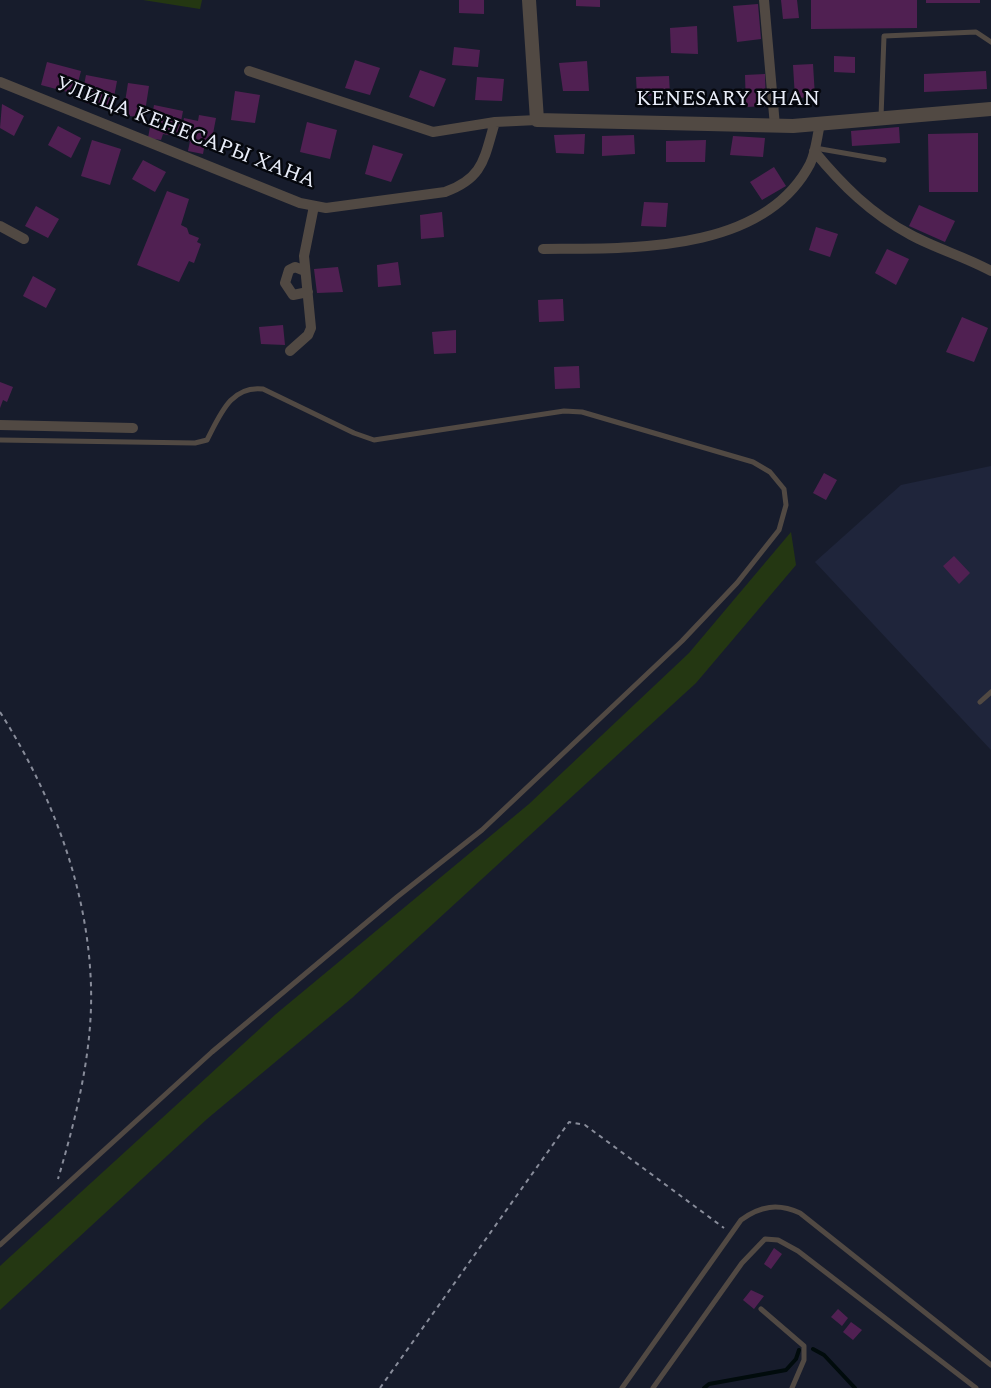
<!DOCTYPE html>
<html>
<head>
<meta charset="utf-8">
<style>
  body { margin:0 }
  canvas { display:block; background:#171c2c }
</style>
</head>
<body>
<canvas width="991" height="1388"></canvas>
<script>
const ctx = document.querySelector('canvas').getContext('2d');
ctx.lineJoin = 'round';
function paint(path, color) {
  ctx.fillStyle = color;
  ctx.fill(path, 'evenodd');
}
function stroke(path, color, width, dash) {
  ctx.strokeStyle = color;
  ctx.lineWidth = width;
  ctx.lineCap = dash ? 'butt' : 'round';
  ctx.setLineDash(dash || []);
  ctx.stroke(path);
}
function write(font, color, halo, rows, align = 'center') {
  ctx.font = font + ' Spectral,serif';
  ctx.lineWidth = 5;
  ctx.setLineDash([]);
  ctx.textBaseline = 'middle';
  ctx.strokeStyle = halo;
  ctx.fillStyle = color;
  for (const [text, x, y, turn = 0] of rows) {
    ctx.save();
    ctx.translate(x, y);
    ctx.rotate((+turn || 0) * Math.PI / 180);
    ctx.textAlign = isNaN(turn) ? turn : align;
    if (halo) ctx.strokeText(text, 0, 0);
    ctx.fillText(text, 0, 0);
    ctx.restore();
  }
}
paint(new Path2D(`
  M991,466V750L815,562L901,485Z`), '#1f253b');
paint(new Path2D(`
  M143,0H202L200,9Z
  M791,532L796,565L696,683L352,998L207,1119L0,1310V1266L276,1014L529,804L689,653Z`), '#243712');
stroke(new Path2D(`
  M813,1349L824,1355L855,1388
  M704,1388L709,1384L786,1370L796,1359L799,1350`), '#010b0c', 4);
paint(new Path2D(`
  M459,0H484V14L459,13Z
  M576,0H600V7L576,6Z
  M781,0H797L799,18L783,19Z
  M811,0H917V28L811,29Z
  M926,0H980V3H926Z
  M758,4L761,39L737,42L733,6Z
  M697,26L698,54L671,53L670,28Z
  M454,47L480,50L478,67L452,65Z
  M834,56L855,57V73L834,72Z
  M355,60L380,68L370,95L345,88Z
  M587,61L589,91H563L559,63Z
  M47,62L81,71L75,94L41,85Z
  M813,64L815,97L795,98L793,65Z
  M420,70L446,79L434,107L409,97Z
  M986,71L987,89L924,92V74Z
  M765,74L766,106L746,107L745,75Z
  M86,75L117,81L112,108L85,103L89,86L84,85Z
  M669,76L670,95L637,96L636,77Z
  M477,77L504,79L502,101L475,100Z
  M128,83L149,86L144,118L123,115Z
  M235,91L260,95L255,123L231,120Z
  M2,104L24,116L14,136L0,128Z
  M154,105L183,111L178,137L163,134L161,140L148,138Z
  M199,115L216,118L211,144L205,143L203,154L188,151L190,141L180,139L184,118L198,121Z
  M307,122L337,130L330,159L300,152Z
  M58,126L81,138L71,158L48,145Z
  M899,127L900,143L852,146L851,131Z
  M978,133V192H929L928,134Z
  M585,134L584,154L556,153L554,135Z
  M634,135L635,154L602,156V136Z
  M733,136L765,138L763,157L730,155Z
  M92,140L121,149L110,185L81,176Z
  M706,140L705,162H666V141Z
  M373,145L403,154L391,182L365,174Z
  M143,160L166,172L155,192L132,179Z
  M774,167L786,186L762,200L750,182Z
  M167,191L189,199L181,225L187,228L189,234L199,238L197,242L201,244L194,263L189,261L179,282L137,265Z
  M644,202L668,203L666,227L641,226Z
  M919,205L955,221L945,242L909,226Z
  M36,206L59,219L48,238L25,226Z
  M442,212L444,237L421,239L420,215Z
  M816,227L838,234L830,257L809,250Z
  M887,249L909,259L896,285L875,273Z
  M398,262L401,285L378,287L377,265Z
  M338,267L343,292L317,293L314,269Z
  M33,276L56,289L46,308L23,296Z
  M563,299L564,321L539,322L538,300Z
  M962,317L988,328L974,362L946,352Z
  M283,325L285,345L261,344L259,327Z
  M456,330V353L434,354L432,332Z
  M579,366L580,388L555,389L554,367Z
  M0,382L13,387L7,402L3,400L0,408Z
  M824,473L837,480L826,500L813,493Z
  M954,556L970,573L959,584L943,566Z
  M774,1248L782,1254L771,1269L764,1264Z
  M751,1290L764,1296L754,1309L743,1300Z
  M838,1309L848,1318L842,1326L831,1317Z
  M851,1322L862,1330L853,1340L843,1332Z`), '#502052');
stroke(new Path2D(`
  M0,712C52,794 88,888 91,986C93,1051 76,1118 58,1179
  M380,1388L569,1122L585,1125L724,1228`), '#888c9a', 2, [4.5, 4.5]);
stroke(new Path2D(`
  M881,117L884,36L976,32L991,42
  M815,148L884,160
  M0,440L195,443L207,440C220,415 231,385 263,389L354,433L374,440L564,411L582,412L753,462L770,472L784,489L786,505L779,530L737,583L682,641L482,830L397,897L212,1052L0,1245
  M980,702L991,692
  M761,1309L804,1346V1360L792,1388
  M622,1388L741,1220C760,1206 778,1203 800,1213L991,1365
  M653,1388L742,1263L765,1239L778,1240L798,1251L976,1388`), '#514943', 5);
stroke(new Path2D(`
  M764,0L775,126
  M249,71L433,132L495,122L537,120
  M0,82L300,203L326,208L445,192C484,178 484,158 495,122
  M814,151C842,185 871,214 911,235C937,249 966,257 991,271
  M0,226L24,239
  M543,249C630,248 763,254 810,164C816,152 817,136 820,124
  M305,271L295,267L289,270L285,283L293,295L308,292
  M290,351L308,335L311,328L304,256L314,206
  M0,425L133,428`), '#514943', 10);
stroke(new Path2D(`
  M529,0L537,120L793,126L991,109`), '#514943', 14);
write('21px', '#e9edf9', '#05070d', [
  ["KENESARY KHAN",728,101],
  ["УЛИЦА КЕНЕСАРЫ ХАНА",185,134,21]
]);
</script>
</body>
</html>
